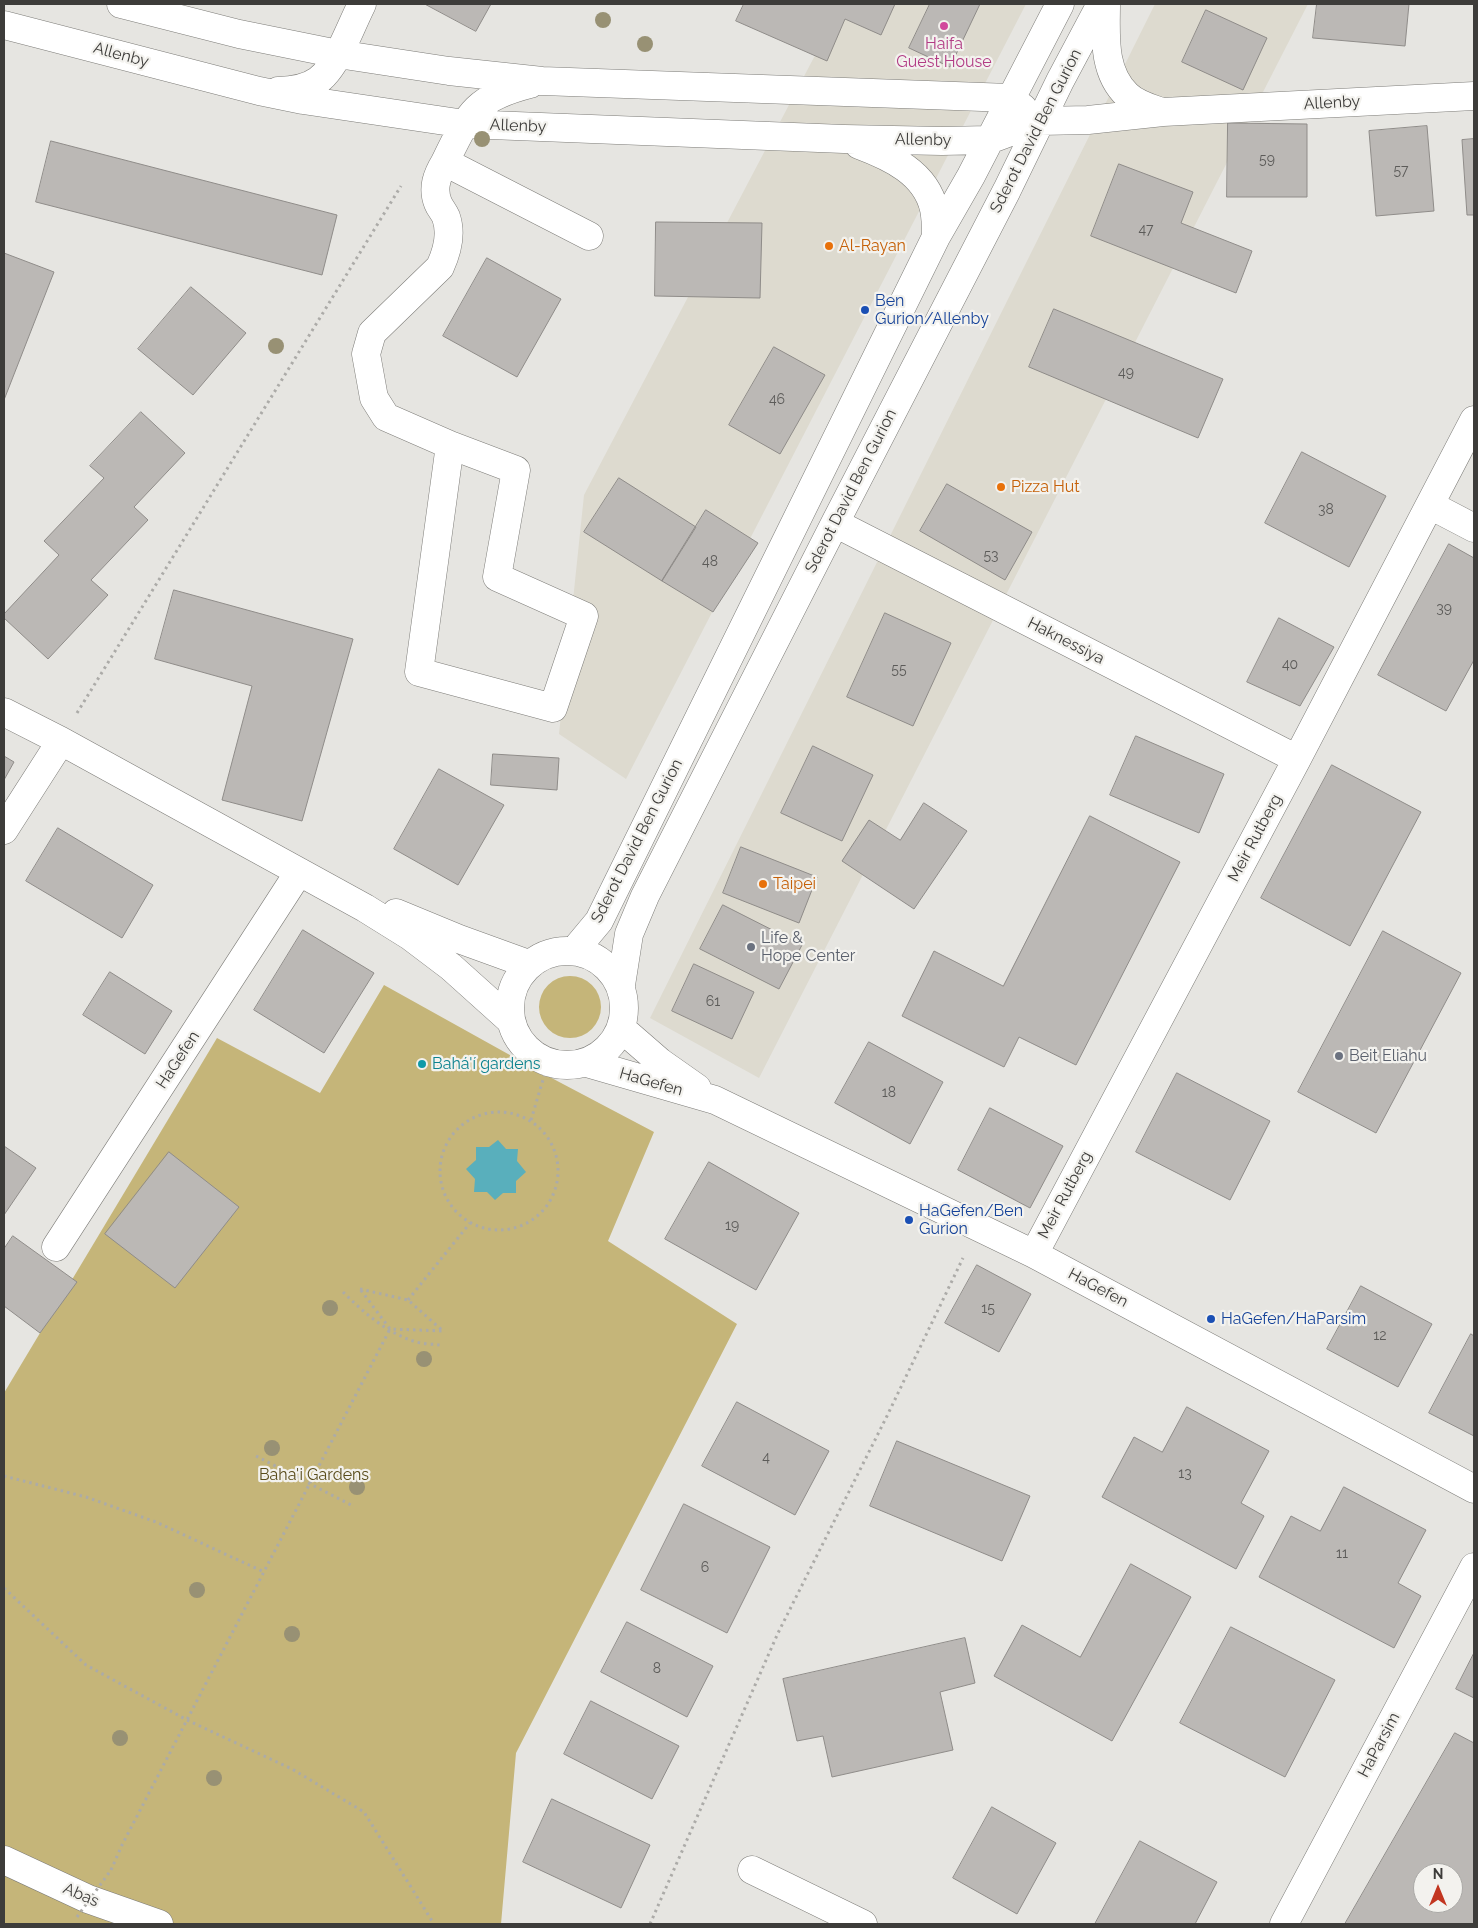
<!DOCTYPE html>
<html>
<head>
<meta charset="utf-8">
<style>
  body { margin:0 }
  #map { position:relative; width:1478px; height:1928px; overflow:hidden; background:#e6e5e1; font-family:Raleway,sans-serif }
  canvas { display:block }
  .frame { position:absolute; inset:0; border:5px solid #3d3c3a; pointer-events:none }
  .north { position:absolute; left:1413px; top:1863px; width:50px; height:50px; box-sizing:border-box; background:#f3f2ee; border:1px solid #aaa9a6; border-radius:50%; rotate:0deg; font-size:14px; font-weight:700; line-height:20px; text-align:center; color:#3d3c3a }
  .north::after { content:''; display:block; margin:auto; width:18px; height:22px; background:#c23620; clip-path:polygon(50% 0,100% 100%,50% 72%,0 100%) }
</style>
</head>
<body>
<div id="map">
<canvas width="1478" height="1928"></canvas>
<div class="frame"></div>
<div class="north">N</div>
</div>
<script>
const ctx = document.querySelector('canvas').getContext('2d');
ctx.lineJoin = 'round';
function paint(path, color) {
  ctx.fillStyle = color;
  ctx.fill(path, 'evenodd');
}
function stroke(path, color, width, dash) {
  ctx.strokeStyle = color;
  ctx.lineWidth = width;
  ctx.lineCap = dash ? 'butt' : 'round';
  ctx.setLineDash(dash || []);
  ctx.stroke(path);
}
function write(font, color, halo, rows, align = 'center') {
  ctx.font = font + ' Raleway,sans-serif';
  ctx.lineWidth = 4.5;
  ctx.setLineDash([]);
  ctx.textBaseline = 'middle';
  ctx.strokeStyle = halo;
  ctx.fillStyle = color;
  for (const [text, x, y, turn = 0] of rows) {
    ctx.save();
    ctx.translate(x, y);
    ctx.rotate((+turn || 0) * Math.PI / 180);
    ctx.textAlign = isNaN(turn) ? turn : align;
    if (halo) ctx.strokeText(text, 0, 0);
    ctx.fillText(text, 0, 0);
    ctx.restore();
  }
}
paint(new Path2D(`
  M842,4H1026L626,779L559,734L584,495Z
  M1155,4H1308L759,1078L650,1018Z`), '#dddacf');
paint(new Path2D(`
  M539 1007a31 31 0 1 1 62 0a31 31 0 1 1-62 0Z
  M384,985L544,1074L654,1132L608,1241L737,1324L516,1753L501,1924H4V1393L217,1038L320,1093Z`), '#c5b579');
paint(new Path2D(`
  M498,1140L506,1149H518L517,1161L526,1172L516,1181V1193H503L495,1200L487,1192H474L475,1179L466,1169L476,1160V1147H489Z`), '#59afbc');
const building = new Path2D(`
  M425,4H491L476,31Z
  M744,4H895L881,35L845,19L827,61L736,21Z
  M930,4H980L950,67L909,48Z
  M1317,4H1409L1405,46L1313,38Z
  M1206,10L1267,38L1243,90L1182,62Z
  M1228,123L1307,124V197H1227Z
  M1427,126L1434,211L1376,216L1369,131Z
  M1474,139V215H1467L1462,140Z
  M51,141L337,215L322,275L36,202Z
  M1119,164L1193,192L1181,223L1252,251L1236,293L1091,236Z
  M656,222L762,223L760,298L655,296Z
  M4,253L54,272L4,400Z
  M487,258L561,299L517,377L443,336Z
  M191,287L246,333L193,395L138,349Z
  M1054,309L1223,379L1198,438L1029,367Z
  M774,347L825,375L780,454L729,425Z
  M141,412L185,453L134,507L148,520L91,580L108,595L48,659L4,618V614L59,555L44,541L104,478L90,466Z
  M1302,452L1386,496L1349,567L1265,523Z
  M619,478L696,527L662,581L584,532Z
  M947,484L1032,532L1005,580L920,531Z
  M706,510L758,543L713,612L662,581Z
  M1449,544L1474,558V660L1446,711L1378,675Z
  M174,590L353,639L302,821L222,800L252,686L155,659Z
  M885,613L951,643L913,726L847,697Z
  M1279,618L1334,647L1300,706L1247,682Z
  M1136,736L1224,774L1199,833L1110,795Z
  M813,746L873,775L842,841L781,813Z
  M493,754L559,758L557,790L491,785Z
  M4,756L14,762L4,780Z
  M1332,765L1421,812L1350,946L1261,898Z
  M439,769L504,805L458,885L394,849Z
  M924,803L967,831L914,909L842,861L869,820L900,840Z
  M1090,816L1180,862L1076,1065L1019,1037L1004,1067L902,1016L934,951L1003,986Z
  M58,828L153,885L122,938L26,881Z
  M741,847L817,877L799,923L723,893Z
  M723,905L802,945L779,989L700,949Z
  M303,930L374,973L324,1053L254,1010Z
  M1383,931L1461,973L1376,1133L1298,1092Z
  M694,964L754,992L732,1039L672,1011Z
  M110,972L172,1011L145,1054L83,1015Z
  M869,1042L943,1082L910,1144L835,1103Z
  M1177,1073L1270,1121L1230,1200L1136,1152Z
  M990,1108L1063,1146L1030,1208L958,1170Z
  M4,1146L36,1168L4,1215Z
  M169,1152L239,1207L175,1288L105,1234Z
  M709,1162L799,1213L756,1290L665,1239Z
  M13,1236L77,1282L40,1333L4,1306V1249Z
  M977,1265L1031,1294L999,1352L945,1323Z
  M1361,1286L1432,1324L1398,1387L1327,1349Z
  M1471,1334L1474,1336V1436L1429,1413Z
  M737,1402L829,1451L795,1515L702,1466Z
  M1187,1407L1269,1451L1241,1503L1264,1516L1236,1569L1102,1497L1134,1437L1162,1452Z
  M897,1441L1030,1496L1002,1561L870,1506Z
  M1344,1487L1426,1530L1398,1583L1421,1596L1394,1648L1259,1577L1291,1516L1320,1531Z
  M684,1504L770,1547L727,1633L641,1590Z
  M1131,1564L1191,1597L1112,1741L994,1676L1022,1625L1080,1657Z
  M627,1622L713,1666L687,1717L601,1672Z
  M1231,1627L1335,1680L1285,1777L1180,1723Z
  M965,1638L975,1683L940,1692L953,1750L832,1777L823,1736L797,1741L783,1679Z
  M1474,1653V1698L1456,1689Z
  M591,1701L679,1746L652,1799L564,1754Z
  M1455,1733L1474,1743V1924H1345ZM1423,1873H1453V1903H1423Z
  M552,1799L650,1845L621,1908L523,1862Z
  M992,1807L1056,1843L1017,1914L953,1878Z
  M1140,1841L1217,1882L1195,1924H1095Z`);
paint(building, '#bbb8b5');
stroke(building, '#8f8c89', 1);
const minor = new Path2D(`
  M121,4L239,34L338,54L449,71L542,81L1010,98L1023,108
  M1106,4C1106,35 1102,71 1127,95C1136,104 1150,108 1162,112
  M4,25L259,91L303,100L465,124L844,139L942,141L989,140L1040,121L1088,120L1163,112L1474,96
  M530,84C475,98 469,113 445,162L589,236
  M278,91C315,90 327,78 342,47C349,33 355,18 362,4
  M859,145C891,157 926,173 934,209C936,218 936,228 936,237
  M445,162C437,175 432,188 438,203C440,208 444,212 446,217C452,234 447,252 440,267L372,333L366,354L374,398L386,417L450,445L419,672L553,708L584,616L497,577L516,470L450,445
  M1430,505L1474,528
  M835,523L1297,759
  M4,712L61,741L365,908L410,936L451,967L510,1020
  M4,830L61,741
  M396,913L459,939L528,964
  M510 1008a57 57 0 1 1 114 0a57 57 0 1 1-114 0Z
  M574,951L599,921L936,237L971,176L1060,4
  M621,985L629,934L645,896L835,523L1007,190L1060,81L1101,4
  M622,1029L660,1062L697,1088
  M587,1063L715,1100L1034,1254L1474,1489
  M56,1247L299,872
  M1034,1254L1297,759L1474,420
  M4,1860L88,1899L159,1924
  M752,1870L863,1924
  M1284,1924L1474,1567`);
stroke(minor, '#7d7c78', 29);
stroke(new Path2D(`
  M77,713L401,186
  M440 1171a59 59 0 1 1 118 0a59 59 0 1 1-118 0Z
  M531,1120L548,1063
  M360,1289L408,1300L443,1331L390,1329Z
  M343,1292C363,1312 386,1332 413,1341C421,1344 432,1344 440,1345
  M408,1300L470,1223
  M256,1456L353,1506
  M4,1476L86,1497L156,1522L264,1572
  M4,1588L86,1665L187,1720L292,1769L364,1812L434,1924
  M111,1870L122,1845L390,1329
  M650,1924L778,1633L887,1416L963,1258`), '#acaba8', 3, [2.5, 4]);
stroke(minor, '#fff', 28);
stroke(new Path2D(`
  M77,1917L111,1870`), '#acaba8', 3, [2.5, 4]);
ctx.fillStyle = '#989174';
for (const [x, y] of [
  [603,20],
  [645,44],
  [482,139],
  [276,346],
  [330,1308],
  [424,1359],
  [272,1448],
  [357,1487],
  [197,1590],
  [292,1634],
  [120,1738],
  [214,1778]
]) {
  ctx.beginPath();
  ctx.arc(x, y, 8, 0, 2 * Math.PI);
  ctx.fill();
}
for (const [x, y, r, color] of [
  [944,26,5,"#d1479c"],
  [829,246,5,"#e8710a"],
  [865,310,5,"#1a4fb4"],
  [1001,487,5,"#e8710a"],
  [763,884,5,"#e8710a"],
  [751,947,5,"#6b7280"],
  [1339,1056,5,"#6b7280"],
  [422,1064,5,"#0f9aa8"],
  [909,1220,5,"#1a4fb4"],
  [1211,1319,5,"#1a4fb4"]
]) {
  const dot = new Path2D();
  dot.arc(x, y, r, 0, 2 * Math.PI);
  ctx.fillStyle = color;
  ctx.fill(dot);
  stroke(dot, '#f3f2ee', 2);
}
write('14px', '#5c5b59', null, [
  ["59",1267,160],
  ["57",1401,171],
  ["47",1146,230],
  ["49",1126,373],
  ["46",777,400],
  ["38",1326,510],
  ["53",991,556],
  ["48",710,562],
  ["39",1444,609],
  ["40",1290,665],
  ["55",899,670],
  ["61",713,1002],
  ["18",889,1093],
  ["19",732,1226],
  ["15",988,1309],
  ["12",1380,1336],
  ["4",766,1458],
  ["13",1185,1474],
  ["11",1342,1554],
  ["6",705,1568],
  ["8",657,1669]
]);
write('16px', '#b23c85', '#f3f2ee', [
  ["Haifa",944,44],
  ["Guest House",944,62]
]);
write('16px', '#3d3c3a', '#f3f2ee', [
  ["Allenby",121,55,15],
  ["Allenby",1332,103,-3],
  ["Allenby",518,126,2],
  ["Sderot David Ben Gurion",1036,131,-63],
  ["Allenby",923,140,1],
  ["Sderot David Ben Gurion",851,491,-63],
  ["Haknessiya",1066,641,27],
  ["Meir Rutberg",1255,838,-62],
  ["Sderot David Ben Gurion",637,841,-63],
  ["HaGefen",178,1060,-57],
  ["HaGefen",651,1082,16],
  ["Meir Rutberg",1065,1195,-62],
  ["HaGefen",1098,1288,28],
  ["HaParsim",1379,1745,-62],
  ["Abas",81,1895,23]
]);
write('16px', '#c56008', '#f3f2ee', [
  ["Al-Rayan",839,246],
  ["Pizza Hut",1011,487],
  ["Taipei",773,884]
], 'left');
write('16px', '#164399', '#f3f2ee', [
  ["Ben",875,301],
  ["Gurion/Allenby",875,319],
  ["HaGefen/Ben",919,1211],
  ["Gurion",919,1229],
  ["HaGefen/HaParsim",1221,1319]
], 'left');
write('16px', '#5b616d', '#f3f2ee', [
  ["Life &",761,938],
  ["Hope Center",761,956],
  ["Beit Eliahu",1349,1056]
], 'left');
write('16px', '#0d838f', '#f3f2ee', [
  ["Bahá'í gardens",432,1064]
], 'left');
write('16px', '#594c1b', '#f3f2ee', [
  ["Baha'i Gardens",314,1475]
]);
</script>
</body>
</html>
